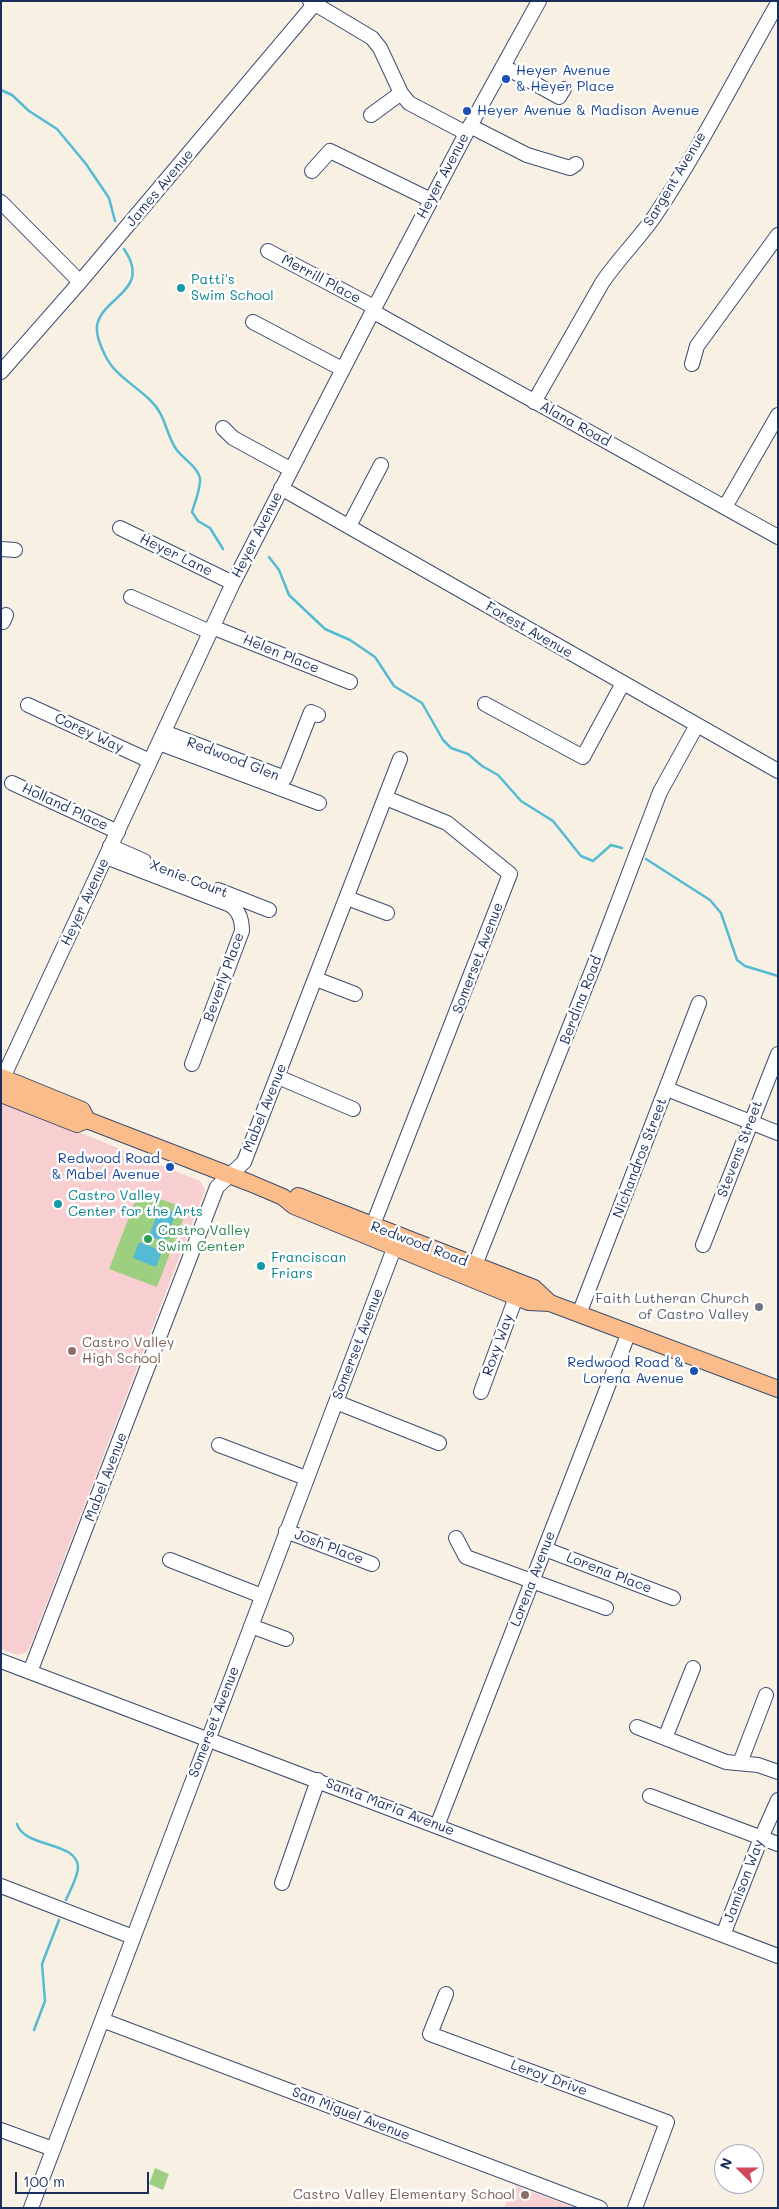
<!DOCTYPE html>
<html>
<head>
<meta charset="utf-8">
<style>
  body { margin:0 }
  #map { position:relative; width:779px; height:2209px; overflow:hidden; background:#f8f0e2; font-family:Mali,sans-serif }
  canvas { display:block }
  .frame { position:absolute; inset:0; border:2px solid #1b2f5e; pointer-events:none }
  .north { position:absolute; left:714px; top:2144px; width:50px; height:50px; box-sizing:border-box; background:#fff; border:1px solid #a4acbf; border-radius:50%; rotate:292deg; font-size:14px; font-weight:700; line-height:20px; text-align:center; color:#1b2f5e }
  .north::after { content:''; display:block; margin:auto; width:18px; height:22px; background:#d1495b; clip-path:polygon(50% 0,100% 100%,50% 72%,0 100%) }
  .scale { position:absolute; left:15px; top:2172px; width:134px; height:22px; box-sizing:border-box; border:2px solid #1b2f5e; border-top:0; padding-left:6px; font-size:15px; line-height:18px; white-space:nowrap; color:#1b2f5e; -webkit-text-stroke:4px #fff; paint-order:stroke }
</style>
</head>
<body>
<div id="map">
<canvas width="779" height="2209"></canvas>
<div class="frame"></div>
<div class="north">N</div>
<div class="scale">100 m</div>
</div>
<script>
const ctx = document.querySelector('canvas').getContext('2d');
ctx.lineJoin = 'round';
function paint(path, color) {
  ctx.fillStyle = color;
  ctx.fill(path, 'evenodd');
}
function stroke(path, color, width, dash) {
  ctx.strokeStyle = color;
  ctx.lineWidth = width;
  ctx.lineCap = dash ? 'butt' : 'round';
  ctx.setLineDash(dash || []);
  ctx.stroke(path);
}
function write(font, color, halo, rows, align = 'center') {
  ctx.font = font + ' Mali,sans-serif';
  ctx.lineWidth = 5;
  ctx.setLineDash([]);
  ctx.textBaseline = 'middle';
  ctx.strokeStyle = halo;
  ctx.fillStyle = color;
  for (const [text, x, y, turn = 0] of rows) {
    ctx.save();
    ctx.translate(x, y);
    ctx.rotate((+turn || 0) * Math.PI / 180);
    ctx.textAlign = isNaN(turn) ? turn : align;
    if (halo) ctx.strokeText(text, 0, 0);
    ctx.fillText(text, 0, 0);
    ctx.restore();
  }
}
paint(new Path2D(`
  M1,1101L200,1181L205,1190L30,1647L25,1653L17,1655L1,1649Z
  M513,2185L567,2205L575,2208H504Z`), '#f7cfd1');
paint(new Path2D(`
  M139,1191L187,1209L157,1287L109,1269Z
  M155,2168L169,2174L163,2190L149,2184Z`), '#9cd080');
paint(new Path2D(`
  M160,1207L176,1213L165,1242L149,1236Z
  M139,1242L162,1251L156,1267L133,1258Z`), '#55bad3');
stroke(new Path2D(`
  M1,90L12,95L29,111L57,129L86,164L109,198L115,221
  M124,249C153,291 101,297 97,326C96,334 101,347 105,355C114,375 135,385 150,400C166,415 165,432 176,449C183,459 197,466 200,478C201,488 195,502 192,512L198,521L210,528L223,549
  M269,557L279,570L289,595L325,629L350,640L375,657L394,686L422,703L443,740L451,748L468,754L482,766L498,775L521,801L553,821L581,856L593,861L611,845L622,848
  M646,859L710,900L721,913L737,960L745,966L778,976
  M17,1824C24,1848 77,1841 78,1867C78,1877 70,1890 66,1900
  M34,2030L45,2001L42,1964L59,1920`), '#55bad3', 2.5);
const minor = new Path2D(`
  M310,1L372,38L380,48L401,93L409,103L466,133
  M503,66L559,97L564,89
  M371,115L401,93
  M470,126L527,155L570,168L576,164
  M312,171L330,151L431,200
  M1,202L80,282
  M268,251L374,307
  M372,311L778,537
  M253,322L342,369
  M692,364L697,346L778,235
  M1,372L80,282L317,1
  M534,402L602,283C618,259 638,240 654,217C700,149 737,74 778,3
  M223,428L233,438L290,469
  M281,488L778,771
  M725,507L778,415
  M349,526L381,465
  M120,528L233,583
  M1,549L15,550
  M131,597L210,632
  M1,621L3,622L6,615
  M212,627L350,682
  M485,704L583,757L623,683
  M28,705L150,761
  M164,732L285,778L311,712L318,715
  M159,743L319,803
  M12,783L118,832
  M110,846L144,861
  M106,857L228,904C239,909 242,919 242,931L192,1064
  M218,890L269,910
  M347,898L387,913
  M316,979L355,994
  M278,1077L353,1109
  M1,1082L233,583L379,299L470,126L539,1
  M667,1089L778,1133
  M369,1235L510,874L447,823L386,798
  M703,1245L778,1054
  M471,1275L593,968L660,792L697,725
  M579,1314L699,1003
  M481,1392L516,1297
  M336,1402L439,1443
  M219,1445L306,1478
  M286,1531L372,1564
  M456,1538L466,1557L606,1608
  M545,1549L673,1598
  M170,1560L262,1596
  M251,1626L286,1639
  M1,1661L778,1956
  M30,1672L217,1187L244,1162L400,759
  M637,1727L726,1762L758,1765L778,1772
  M665,1738L693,1668
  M740,1763L766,1695
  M650,1796L778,1844
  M437,1826L629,1332
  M282,1883L318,1780
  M1,1886L133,1937
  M723,1935L761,1838L778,1800
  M446,1994L430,2034L667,2122L635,2208
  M102,2020L600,2208
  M1,2130L53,2149
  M31,2208L398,1238`);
const major = new Path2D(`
  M1,1077L82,1110L87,1120L250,1183L283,1197L294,1206L516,1297L529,1302L550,1303L778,1389
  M1,1094L77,1124L87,1120
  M298,1196L534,1288L550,1303`);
stroke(minor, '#3c4c72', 16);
stroke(major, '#3c4c72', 18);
stroke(minor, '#fff', 14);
stroke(major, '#f9bc8a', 16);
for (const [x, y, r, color] of [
  [506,79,5,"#1a4fb4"],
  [467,111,5,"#1a4fb4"],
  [181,288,5,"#0f9aa8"],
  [170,1167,5,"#1a4fb4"],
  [58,1204,5,"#0f9aa8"],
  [148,1239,5,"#2e9e5b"],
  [261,1266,5,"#0f9aa8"],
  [759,1307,5,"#6b7280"],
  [72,1351,5,"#8d6e63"],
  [694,1371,5,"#1a4fb4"],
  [525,2195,5,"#8d6e63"]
]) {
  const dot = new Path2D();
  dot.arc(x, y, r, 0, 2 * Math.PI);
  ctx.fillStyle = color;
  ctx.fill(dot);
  stroke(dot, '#fff', 2);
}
write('14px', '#164399', '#fff', [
  ["Heyer Avenue",516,71],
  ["& Heyer Place",516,87],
  ["Heyer Avenue & Madison Avenue",477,111],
  ["Redwood Road",160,1159,"right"],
  ["& Mabel Avenue",160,1175,"right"],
  ["Redwood Road &",684,1363,"right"],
  ["Lorena Avenue",684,1379,"right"]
], 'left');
write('14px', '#1b2f5e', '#fff', [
  ["Heyer Avenue",443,176,-62],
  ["Sargent Avenue",675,179,-59],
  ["James Avenue",160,188,-50],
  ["Merrill Place",321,279,28],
  ["Alana Road",575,424,29],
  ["Heyer Avenue",257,535,-63],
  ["Heyer Lane",176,555,26],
  ["Forest Avenue",529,630,30],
  ["Helen Place",281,654,22],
  ["Corey Way",89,733,25],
  ["Redwood Glen",233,759,21],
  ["Holland Place",65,807,25],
  ["Xenie Court",189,879,21],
  ["Heyer Avenue",85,902,-65],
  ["Somerset Avenue",478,958,-69],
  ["Beverly Place",224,977,-70],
  ["Berdina Road",581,1000,-69],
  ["Mabel Avenue",265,1108,-68],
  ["Stevens Street",740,1149,-69],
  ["Nichandros Street",640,1158,-69],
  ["Redwood Road",419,1244,21],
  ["Somerset Avenue",358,1344,-69],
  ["Roxy Way",498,1345,-70],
  ["Mabel Avenue",106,1477,-69],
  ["Josh Place",329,1547,21],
  ["Lorena Place",609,1573,21],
  ["Lorena Avenue",533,1579,-69],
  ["Somerset Avenue",214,1722,-69],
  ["Santa Maria Avenue",390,1807,21],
  ["Jamison Way",744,1881,-69],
  ["Leroy Drive",549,2078,20],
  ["San Miguel Avenue",351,2114,21]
]);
write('14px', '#0d838f', '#fff', [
  ["Patti's",191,280],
  ["Swim School",191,296],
  ["Castro Valley",68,1196],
  ["Center for the Arts",68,1212],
  ["Franciscan",271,1258],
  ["Friars",271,1274]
], 'left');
write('14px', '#27864d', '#fff', [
  ["Castro Valley",158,1231],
  ["Swim Center",158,1247]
], 'left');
write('14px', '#5b616d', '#fff', [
  ["Faith Lutheran Church",749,1299],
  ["of Castro Valley",749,1315]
], 'right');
write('14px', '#785e54', '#fff', [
  ["Castro Valley",82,1343],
  ["High School",82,1359],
  ["Castro Valley Elementary School",515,2195,"right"]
], 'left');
</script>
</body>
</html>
